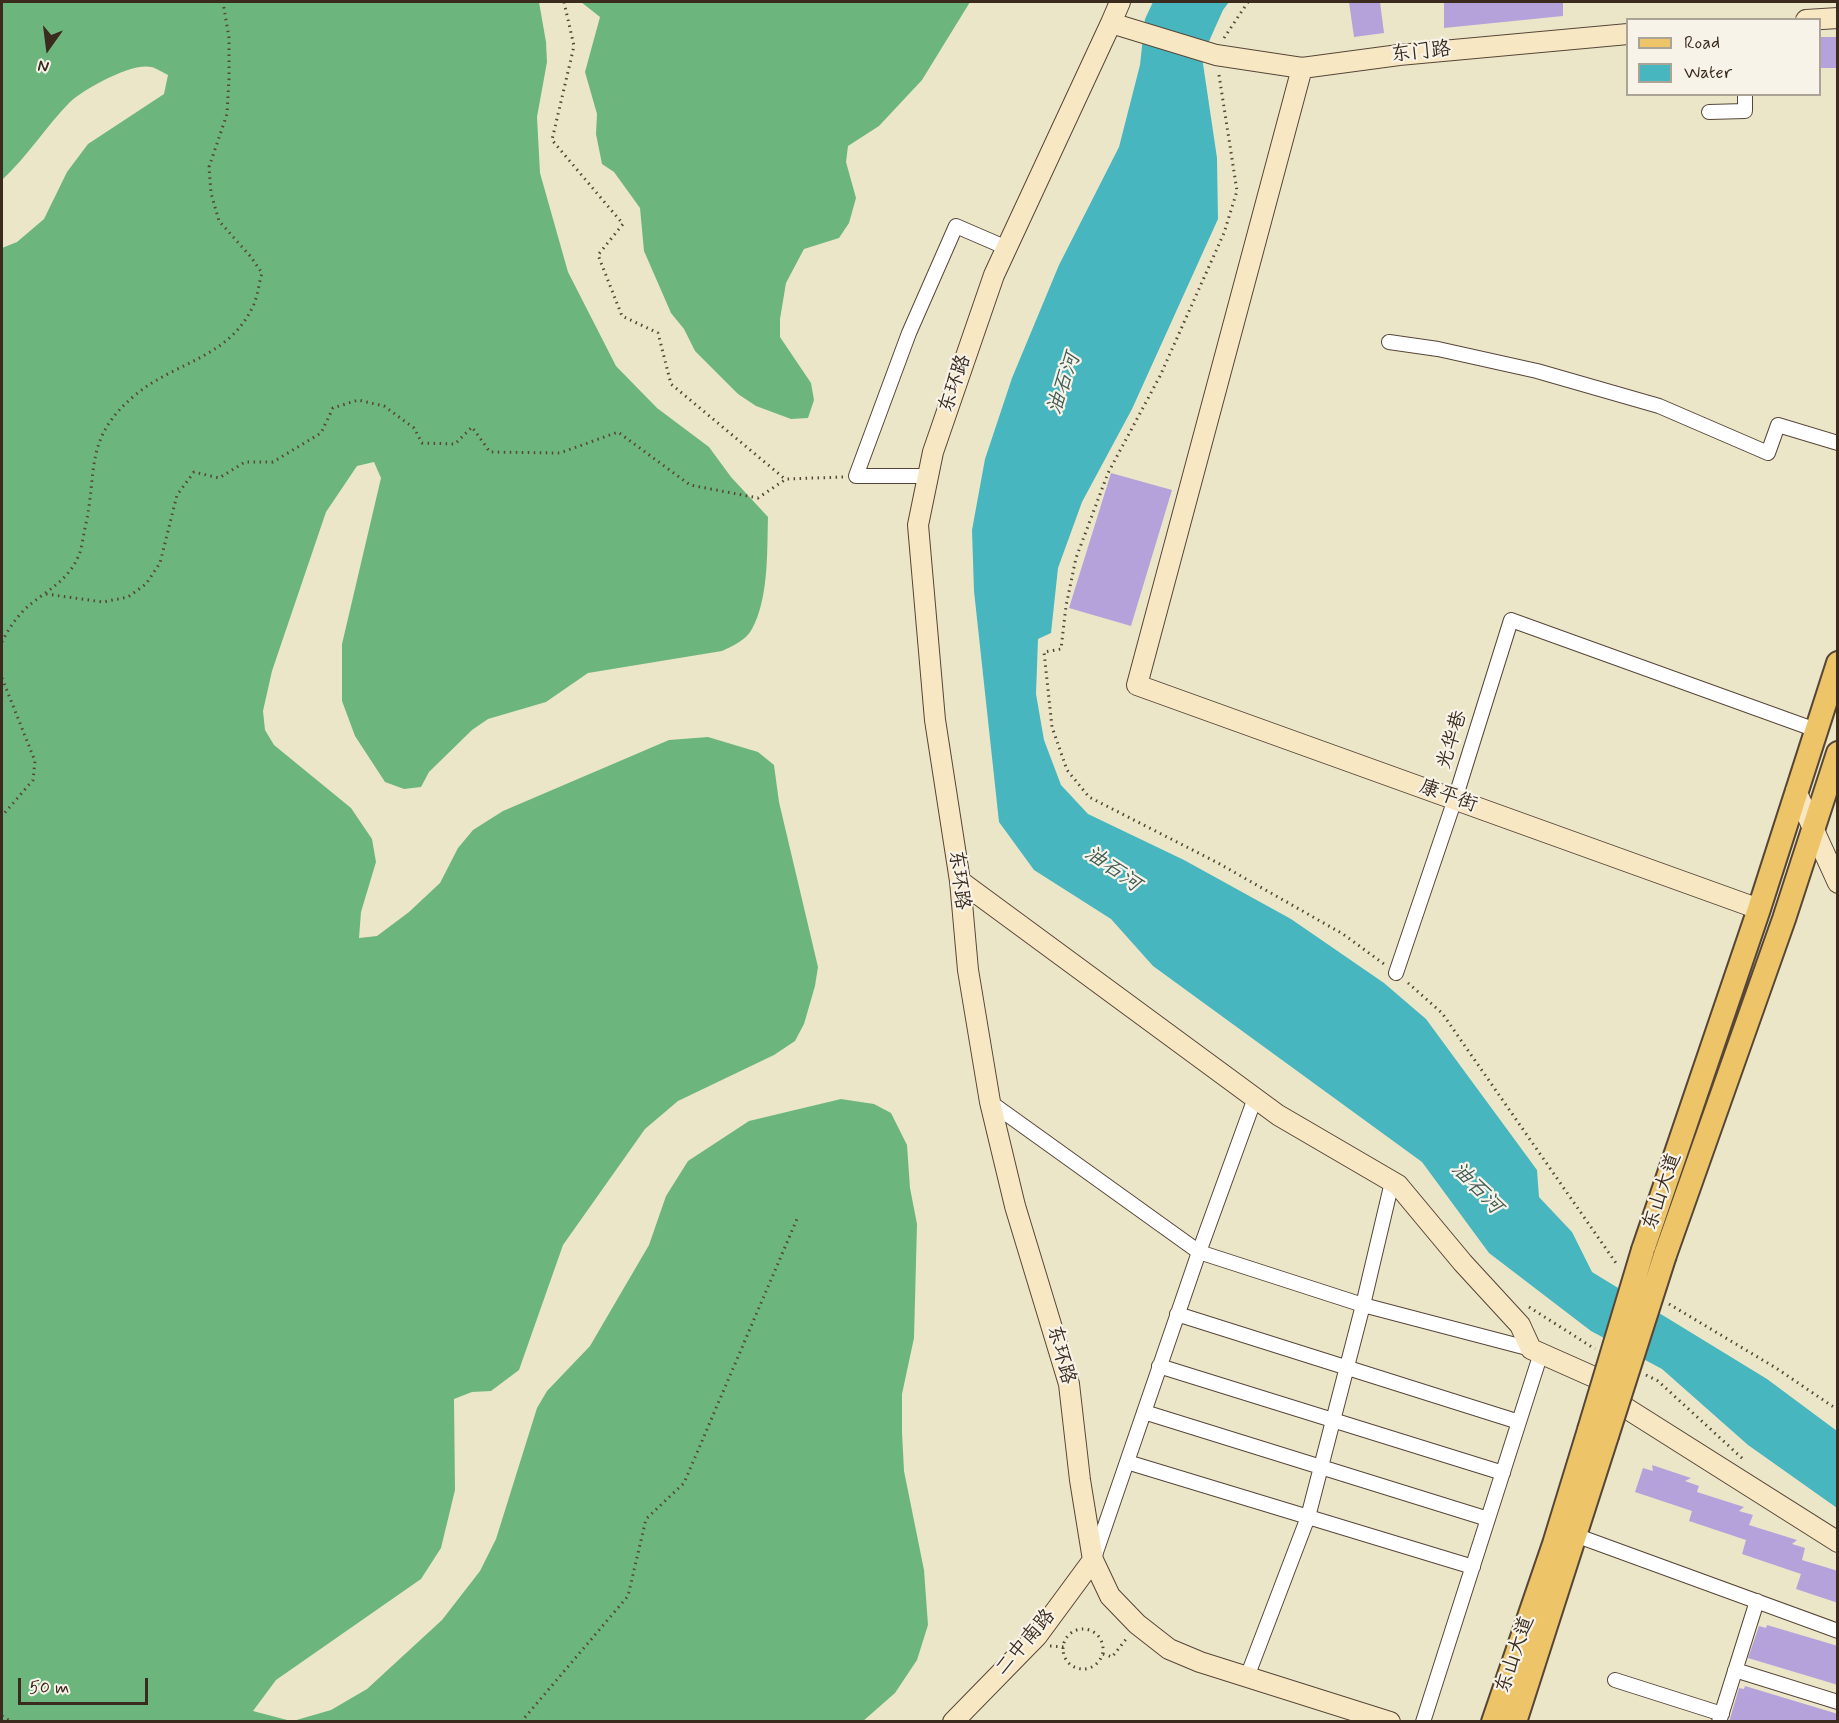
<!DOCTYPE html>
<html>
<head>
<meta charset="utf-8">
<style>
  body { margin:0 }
  #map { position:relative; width:1839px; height:1723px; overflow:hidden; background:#ece6c9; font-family:Mynerve,sans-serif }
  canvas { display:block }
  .frame { position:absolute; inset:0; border:3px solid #3b2a1e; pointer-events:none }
  .legend { position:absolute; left:1626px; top:18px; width:195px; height:78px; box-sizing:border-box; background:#f7f3e8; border:2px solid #aca397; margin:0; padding:8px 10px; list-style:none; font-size:18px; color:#3b2a1e }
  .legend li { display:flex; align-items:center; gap:12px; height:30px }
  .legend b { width:30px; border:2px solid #aca397 }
  .north { position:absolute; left:18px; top:18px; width:60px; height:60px; -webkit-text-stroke:4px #f7f3e8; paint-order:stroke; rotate:194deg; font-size:16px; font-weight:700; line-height:24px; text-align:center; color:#3b2a1e }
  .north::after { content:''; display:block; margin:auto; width:21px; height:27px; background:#3b2a1e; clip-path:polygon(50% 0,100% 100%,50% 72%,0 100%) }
  .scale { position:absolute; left:18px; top:1678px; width:130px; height:27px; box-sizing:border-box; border:3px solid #3b2a1e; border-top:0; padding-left:8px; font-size:18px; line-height:21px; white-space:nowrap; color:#3b2a1e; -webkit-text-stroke:4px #f7f3e8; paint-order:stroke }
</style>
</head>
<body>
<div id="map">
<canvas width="1839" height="1723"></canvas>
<div class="frame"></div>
<ul class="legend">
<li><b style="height:8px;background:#eec469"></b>Road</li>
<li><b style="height:16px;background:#47b6be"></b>Water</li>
</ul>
<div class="north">N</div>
<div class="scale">50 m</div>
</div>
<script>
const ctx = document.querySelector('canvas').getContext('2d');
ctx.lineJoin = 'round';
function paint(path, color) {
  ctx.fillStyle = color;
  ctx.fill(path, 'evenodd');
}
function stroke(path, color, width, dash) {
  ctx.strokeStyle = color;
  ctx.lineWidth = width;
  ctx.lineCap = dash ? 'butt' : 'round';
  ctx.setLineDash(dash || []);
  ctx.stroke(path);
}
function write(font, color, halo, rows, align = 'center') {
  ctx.font = font + ' Mynerve,"LXGW WenKai TC",sans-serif';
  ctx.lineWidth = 4.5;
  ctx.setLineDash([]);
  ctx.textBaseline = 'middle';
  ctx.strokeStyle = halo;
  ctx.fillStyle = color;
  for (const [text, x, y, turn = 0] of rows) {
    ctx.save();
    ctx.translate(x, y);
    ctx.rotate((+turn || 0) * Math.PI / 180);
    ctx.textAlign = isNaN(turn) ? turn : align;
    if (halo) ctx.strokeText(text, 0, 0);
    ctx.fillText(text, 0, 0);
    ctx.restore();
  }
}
paint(new Path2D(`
  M2,2H539L546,42L547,62L537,117L540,173L568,272L616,366L657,408L709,447L731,477L768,517C767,550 769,598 752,629C746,640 733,646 722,651L588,673L546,702L488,719L472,730L429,772L421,787L404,789L385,782L355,736L342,701V644L381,478L374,462L357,466L326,512L272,671L263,711L265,730L274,745L351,808L372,839L376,862L361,912L359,938L377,936L409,912L440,883L458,848L473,830L503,811L669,740L708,737L758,752L774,765L779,802L818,967L815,986L804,1024L795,1041L774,1055L678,1101L645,1129L563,1245L519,1370L491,1391L472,1392L454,1399L455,1490L441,1548L421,1579L276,1680L253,1711L291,1721H2V248L17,242L44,219L67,172L88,144L164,94L168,75C163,73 157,68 151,67C132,62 82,90 69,103C45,128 27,157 2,180Z
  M581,2H970L922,80L879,126L848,146L846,162L856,198L849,223L839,238L804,249L786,283L780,319V337L811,383L814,400L808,418L791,419L756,406L738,394L695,351L684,329L671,313L644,251L640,208L614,172L602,164L596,134L597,114L585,72L600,17Z
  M841,1099L874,1104L891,1113L907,1145L910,1188L917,1224L914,1338L902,1394V1432L904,1471L924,1570L928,1625L917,1660L895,1693L862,1722L293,1721L331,1710L367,1689L442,1620L480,1571L496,1539L537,1408L547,1391L590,1346L649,1245L666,1196L688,1161L749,1121Z`), '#6cb67d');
paint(new Path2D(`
  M1153,2H1229L1223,10L1202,57L1217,158L1218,219L1132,409L1082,502L1058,568L1051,633L1038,639L1036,694L1044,740L1061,785L1088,814L1184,860L1291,919L1384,983L1426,1019L1537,1170L1539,1197L1572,1232L1592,1272L1767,1379L1837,1431V1508L1748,1445L1662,1369L1591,1331L1489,1253L1422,1162L1153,966L1111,919L1034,870L999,822L974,591L972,530L985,459L1012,378L1059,265L1119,147L1140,65L1145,19Z`), '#47b6be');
paint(new Path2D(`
  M1349,2H1380L1384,33L1354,37Z
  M1444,2H1563V16L1444,28Z
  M1820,37H1838V68H1820Z
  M1111,473L1172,490L1131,626L1069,608Z
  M1652,1465L1691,1478L1685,1481L1699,1486L1697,1492L1744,1507L1739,1511L1753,1515L1749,1525L1797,1540L1792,1544L1805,1548L1802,1560L1838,1571V1603L1796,1589L1801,1574L1742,1554L1746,1540L1689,1521L1692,1511L1635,1492L1643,1468L1653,1471Z
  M1767,1625L1838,1646V1685L1748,1658L1759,1626L1766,1628Z
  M1745,1686L1838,1714V1722H1729L1739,1688L1744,1689Z`), '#b5a2db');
const street = new Path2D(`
  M1709,112L1745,111V94
  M1389,342L1438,349L1537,371L1659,406L1768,453L1778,425L1838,443
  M928,476H856L909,333L956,226L1007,248
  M1396,973L1455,799L1511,620L1816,730
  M990,1102L1199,1252L1363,1305L1308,1517L1247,1677
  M1392,1182L1363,1305L1531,1349
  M1177,1314L1519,1422
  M1159,1366L1503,1473
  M1144,1412L1488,1519
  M1127,1462L1473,1567
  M1575,1535L1838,1631
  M1094,1558L1199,1252L1255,1098
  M1735,1670L1838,1702
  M1615,1680L1722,1714
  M1423,1722L1541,1353
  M1719,1722L1757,1601`);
const secondary = new Path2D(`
  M1120,2L1111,23L1216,55L1302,68L1399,55L1628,34
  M1806,20L1838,18
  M1111,23L994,275L933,452L918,525L935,720L960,881L968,970L990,1102L1015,1206L1069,1384L1080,1480L1093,1560L1110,1596L1137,1624L1169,1649L1200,1662L1390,1722
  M1302,68L1137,685L1759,909
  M1796,791L1838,883
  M960,881L1278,1115L1398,1185L1463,1263L1520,1325L1531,1349L1603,1381
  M1618,1403L1838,1542
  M953,1722L1037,1636L1093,1560`);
const primary = new Path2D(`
  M1643,1250L1759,909L1838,663
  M1665,1255L1784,919L1838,753
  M1493,1722L1554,1544L1589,1430
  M1515,1722L1607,1436`);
stroke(street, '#564638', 16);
stroke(secondary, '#564638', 22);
stroke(primary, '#564638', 26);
stroke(new Path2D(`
  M564,2L574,46L552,140L623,224L598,255L622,316L658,333L671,384L785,479
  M1224,38L1248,2
  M1219,75L1237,191L1224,233L1160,376L1108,473L1076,558L1066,606L1061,649L1044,652L1052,727L1067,770L1089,797L1218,863L1343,934L1384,964
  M46,594L103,602L128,597L146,584L160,563L177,495L194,472L219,478L245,462H273L321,433L333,408L358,400L384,406L414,428L422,443L455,444L472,427L490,452L560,453L618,432L690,485L758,498L786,479L843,477
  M2,642C7,631 16,618 25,609C46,590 67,583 79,555C82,547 83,537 85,528C98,472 83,439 134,396C175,361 230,359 254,304C258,294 259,283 262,273L251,257L219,221L211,193L209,167L227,114L229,79V38L223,2
  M2,678L35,761L33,780L2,816
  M1408,983L1442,1013L1618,1266
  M1669,1304L1776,1368L1838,1410
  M1529,1307L1595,1349
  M1646,1375L1658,1381L1743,1459
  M1063 1649a20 20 0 1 1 40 0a20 20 0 1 1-40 0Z
  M1050,1646L1064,1647
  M1103,1654L1112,1657L1127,1638
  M2,1716L12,1722
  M521,1722L628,1596L646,1519L684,1483L797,1219`), '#564638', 3, [1.5, 4.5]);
stroke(street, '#fff', 14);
stroke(secondary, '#f8e7c3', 20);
stroke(primary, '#eec469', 22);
const primaryBridge = new Path2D(`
  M1589,1430L1643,1250
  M1607,1436L1665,1255`);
stroke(primaryBridge, '#564638', 26, []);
stroke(primaryBridge, '#eec469', 22);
write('20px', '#3b2a1e', '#f7f3e8', [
  ["东门路",1421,53,-6],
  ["东环路",956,384,-71],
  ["光华巷",1453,740,-73],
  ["康平街",1448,797,20],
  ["东环路",958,880,83],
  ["东山大道",1663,1192,-71],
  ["东环路",1060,1355,75],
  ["二中南路",1026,1643,-49],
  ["东山大道",1516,1655,-71]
]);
write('italic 21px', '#3f5b56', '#f7f3e8', [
  ["油石河",1065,384,-71],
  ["油石河",1112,870,35],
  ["油石河",1476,1189,46]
]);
</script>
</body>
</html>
